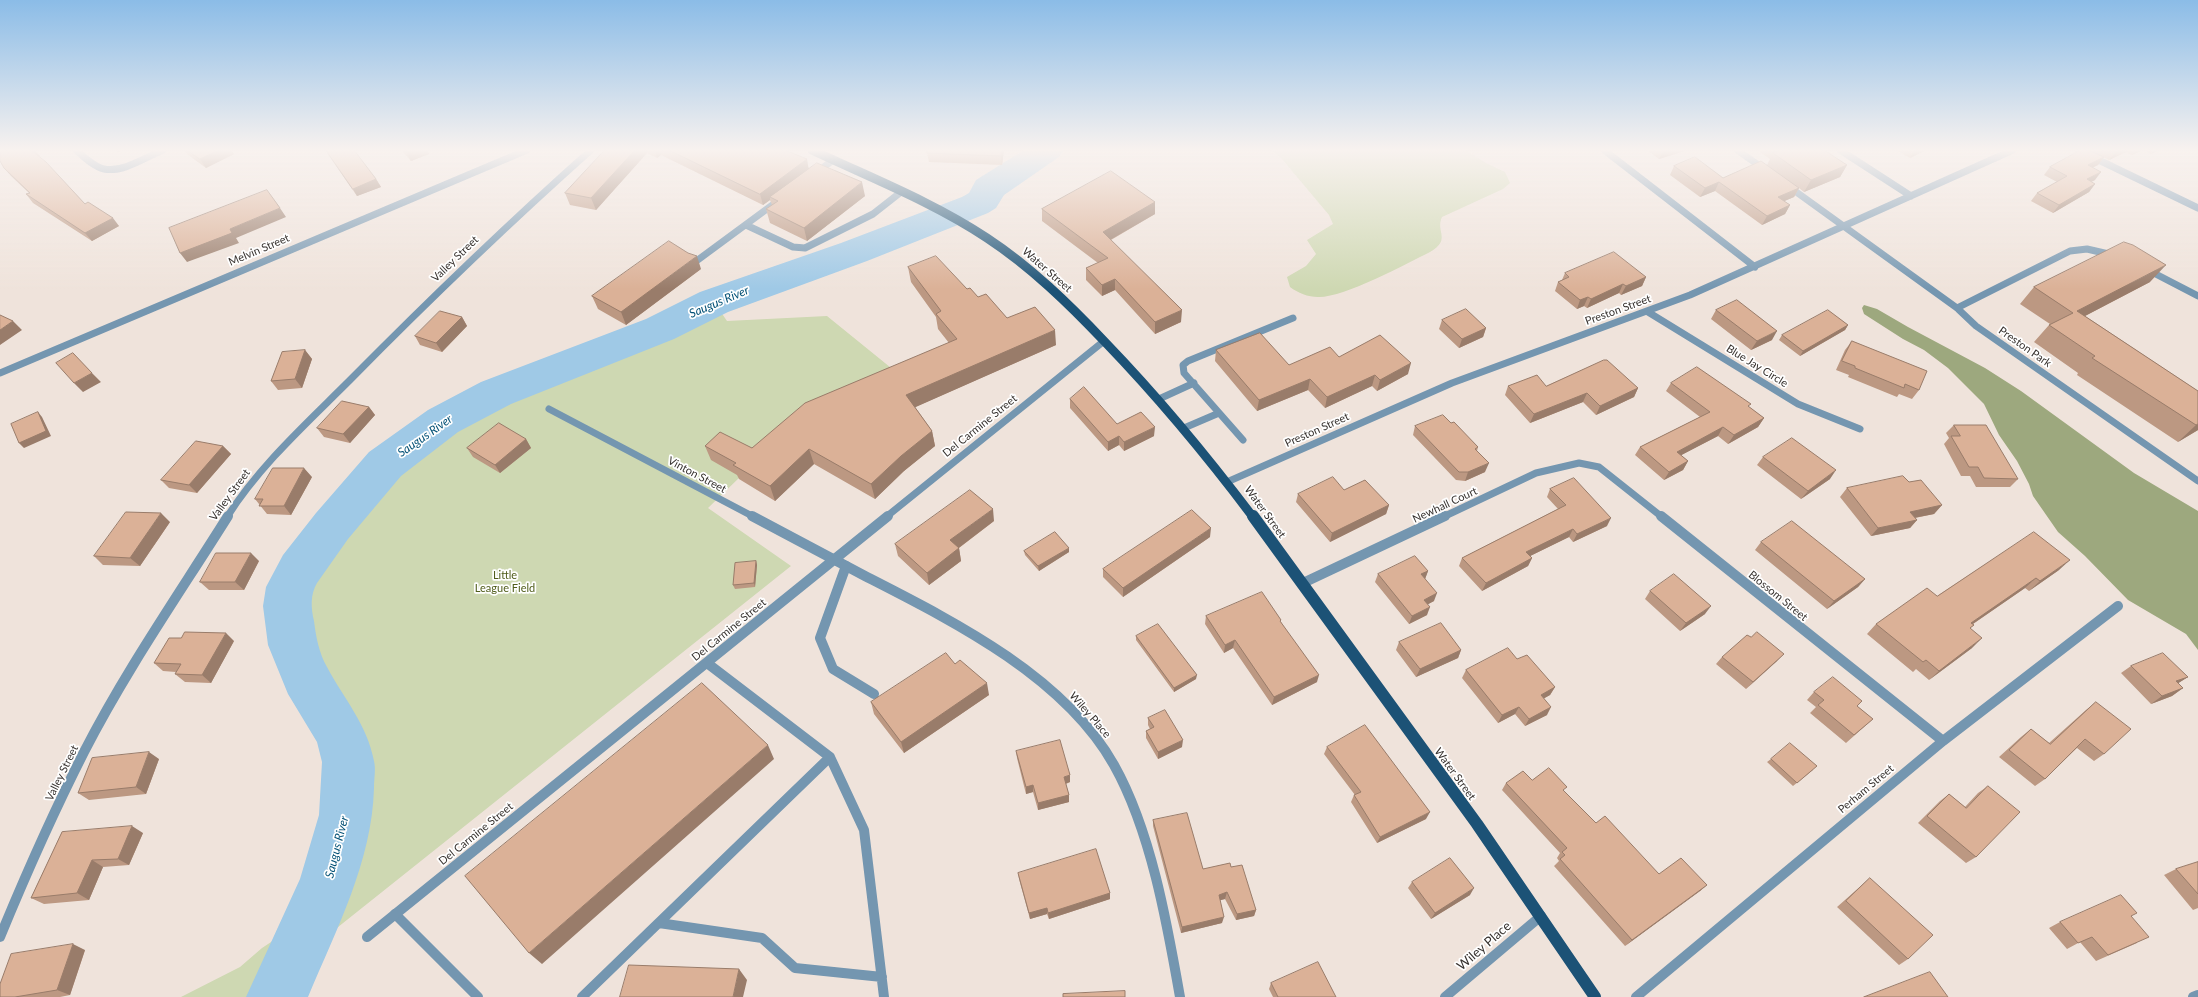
<!DOCTYPE html>
<html>
<head>
<meta charset="utf-8">
<style>
  body { margin:0 }
  canvas { display:block; background:#efe3db }
</style>
</head>
<body>
<canvas width="2198" height="997"></canvas>
<script>
const ctx = document.querySelector('canvas').getContext('2d');
ctx.lineJoin = 'round';
function paint(path, color) {
  ctx.fillStyle = color;
  ctx.fill(path, 'evenodd');
}
function stroke(path, color, width, dash) {
  ctx.strokeStyle = color;
  ctx.lineWidth = width;
  ctx.lineCap = dash ? 'butt' : 'round';
  ctx.setLineDash(dash || []);
  ctx.stroke(path);
}
function write(font, color, halo, rows, align = 'center') {
  ctx.font = font + ' Lato,sans-serif';
  ctx.lineWidth = 3.5;
  ctx.setLineDash([]);
  ctx.textBaseline = 'middle';
  ctx.strokeStyle = halo;
  ctx.fillStyle = color;
  for (const [text, x, y, turn = 0] of rows) {
    ctx.save();
    ctx.translate(x, y);
    ctx.rotate((+turn || 0) * Math.PI / 180);
    ctx.textAlign = isNaN(turn) ? turn : align;
    if (halo) ctx.strokeText(text, 0, 0);
    ctx.fillText(text, 0, 0);
    ctx.restore();
  }
}
paint(new Path2D(`
  M1271,150H1465L1486,163L1505,172L1510,183L1503,189L1442,217C1435,232 1452,239 1430,252C1406,264 1343,298 1318,297C1308,297 1298,293 1290,287L1287,277L1306,266L1316,254L1307,240L1333,224L1329,215L1282,159Z
  M714,302L727,321L827,316L901,376L739,478L708,508L791,566L313,947L299,977L295,997H181L240,967L262,948L283,934L293,935L307,932L327,885L338,852L346,815L348,762L341,735L306,678L293,645L287,606L290,587L300,569L332,526L357,499L385,464L443,421L496,393L660,329Z`), '#ced8b2');
paint(new Path2D(`
  M1864,305L1877,309L1908,327L1985,368L2021,391L2134,473L2198,511V650L2186,634L2128,600L2085,556L2058,532L2033,496L2029,484L2017,461L1999,435L1984,404L1948,368L1924,350L1903,339L1864,314L1862,308Z`), '#9da87e');
paint(new Path2D(`
  M1024,150H1064L1059,157L1004,195L996,208L988,213L867,261L728,312L674,339L511,404L458,432L401,476L348,539L317,583C310,595 311,608 314,621C316,637 319,653 327,667C344,699 367,724 374,761C376,769 374,779 374,788C372,862 336,930 308,997H246L300,879L319,815L322,762L317,742L288,694L268,645L263,606L266,587L283,555L316,513L369,452L428,410L481,382L646,319L700,292L841,243L962,197L969,193L976,180Z`), '#9fc9e6');
stroke(new Path2D(`
  M1737,150L1764,169
  M816,173L833,160
  M1788,186L1957,308L1976,326L2198,481
  M746,225L793,247L805,248L873,214L901,192
  M695,262L775,203
  M2148,270L2198,296
  M1957,308L2070,251L2087,249L2113,255
  M1159,399L1194,383
  M1184,428L1219,413
  M1243,440L1184,373L1183,365L1188,361L1293,318`), '#7496b0', 7);
stroke(new Path2D(`
  M846,566L820,638L833,669L874,694
  M707,663L830,757L864,830L884,997
  M395,914L478,997
  M659,923L762,938L795,968L882,977
  M582,997L830,757`), '#7496b0', 10);
stroke(new Path2D(`
  M76,150C84,157 94,167 104,169C123,173 146,157 163,150
  M1604,150L1755,267
  M1840,150L1911,196
  M2078,150L2198,208
  M1648,312L1798,404L1860,429
  M0,373L527,150
  M549,409L754,517
  M1227,482L1452,383L1690,295L2013,150
  M227,517C260,465 307,423 350,380C428,301 508,224 591,150
  M886,517L1104,341
  M1443,517L1536,473L1579,463L1599,467L1662,517`), '#7496b0', 7);
stroke(new Path2D(`
  M752,516C790,536 827,556 865,576C953,621 1064,676 1114,765C1151,831 1167,923 1180,997
  M1661,516L1943,741
  M1303,583L1445,516
  M0,937C26,874 53,813 84,752C126,670 179,594 228,516
  M367,937L888,516
  M1445,997L1541,916
  M1636,997L1943,741L2118,606
  M2193,997L2198,995`), '#7496b0', 10);
stroke(new Path2D(`
  M812,150C871,178 933,202 987,238C1031,267 1069,304 1105,342C1158,397 1207,456 1253,517`), '#1c5276', 9);
stroke(new Path2D(`
  M1253,516L1477,824L1595,997`), '#1c5276', 12);
paint(new Path2D(`
  M0,150L40,156H39L85,204L119,226L92,241L33,203L26,194L29,193L11,176L4,168L1,163Z
  M184,150H231L234,154L206,168L187,154Z
  M325,150H354L376,179L381,187L357,196Z
  M401,150H427L429,154L411,161Z
  M605,150H785L809,168L865,196L807,241L770,223L766,209L772,205L770,200L763,205L661,155L657,158L647,153L596,210L570,205L565,193Z
  M1004,150L1002,165L929,162L927,153Z
  M1647,150H1688L1659,159Z
  M1757,150H1824L1847,165L1840,177L1804,192L1799,188L1794,197L1784,201L1790,205L1785,214L1762,225L1715,191L1700,197L1670,175L1674,166L1723,178L1767,165L1770,159Z
  M1896,150H1926L1910,158Z
  M2089,150H2159L2151,154L2143,150L2132,155L2126,152L2109,160Z
  M2104,157L2098,165L2093,167L2095,180L2091,182L2095,184L2089,192L2053,213L2031,201L2037,193L2057,182L2044,175L2050,167Z
  M1155,202V214L1111,240L1181,322L1155,334L1115,290L1102,296L1086,280V268L1098,263L1042,221V209Z
  M908,267L967,289L1007,318L1056,345L915,407L932,431L935,446L904,471L875,499L814,464L775,501L739,479L737,475L711,460L705,446L752,448L949,343L938,329L936,317L911,282Z
  M701,269L626,325L598,309L592,296Z
  M1565,273L1646,277L1642,286L1621,295L1619,293L1587,308L1584,306L1577,309L1555,291L1558,282L1562,280Z
  M2150,282L2085,316L2198,391V430L2178,442L2077,375L2078,373L2034,342L2049,325L2050,324L2020,304L2034,287Z
  M1716,310L1772,340L1751,350L1711,319Z
  M462,317L467,326L442,352L420,345L415,336Z
  M1442,320L1486,328L1483,337L1459,348L1439,329Z
  M1848,325L1845,330L1800,356L1779,340L1782,335Z
  M1852,341L1919,390L1912,399L1899,394L1897,397L1848,377L1849,375L1836,370L1845,350Z
  M305,350L312,359L302,388L278,390L271,381Z
  M1216,350L1289,365L1339,357L1408,374L1377,391L1372,386L1325,408L1308,390L1257,411L1215,361Z
  M1671,383L1749,407L1764,418L1758,427L1728,444L1718,436L1681,455L1688,461L1683,470L1664,480L1635,455L1640,447L1700,417L1666,391Z
  M1508,386H1546L1638,388L1634,397L1596,415L1583,402L1530,423L1505,395Z
  M1070,399L1117,424L1154,436L1124,451L1119,445L1108,451L1070,408Z
  M369,407L375,415L350,443L324,437L317,428Z
  M1451,423L1478,447L1477,451L1485,472L1465,481L1456,480L1413,435L1415,426Z
  M1954,425L2018,479L2010,487H1976L1970,476H1961L1944,444L1949,438L1946,433Z
  M526,439L531,448L500,473L473,457L467,448Z
  M223,446L231,454L197,493L169,488L161,480Z
  M1763,457L1830,479L1801,499L1757,465Z
  M312,477L291,515L267,514L255,499Z
  M1909,482L1942,505L1934,514L1915,518L1917,520L1910,528L1871,536L1840,497L1847,488Z
  M1550,489L1607,526L1573,542L1569,537L1530,556L1532,558L1528,566L1482,591L1459,566L1462,558L1558,509L1547,497Z
  M1344,490L1389,505L1386,514L1330,542L1296,502L1298,494Z
  M994,521L959,548L961,561L929,585L898,556L895,544Z
  M170,522L140,566L103,565L94,556Z
  M1210,537L1123,597L1103,577V569Z
  M1761,542L1865,579L1858,587L1827,609L1755,550Z
  M1024,551L1069,552L1039,571L1025,555Z
  M259,561L244,590H209L200,582Z
  M756,561L757,565L755,587L735,589L733,585Z
  M2059,570L2029,591L2025,588L1973,624L1974,625L1970,628L1972,648L1929,680L1916,669L1913,672L1867,634L1876,624L1937,596Z
  M1428,571L1425,579L1434,601L1428,604L1427,615L1409,624L1375,582L1378,574Z
  M1650,591L1705,614L1680,631L1645,599Z
  M1206,616L1281,622L1317,682L1272,705L1233,648L1224,653L1205,624Z
  M1136,636L1196,679L1174,692L1136,640Z
  M234,641L211,683L185,682L175,674L176,672L163,671L154,663Z
  M1399,642L1461,650L1458,658L1416,677L1396,650Z
  M1722,657L1777,661L1746,689L1716,664Z
  M1517,659L1555,687L1550,695L1544,698L1547,715L1525,726L1515,714L1498,723L1462,678L1466,670Z
  M955,664L989,695L904,753L874,714L871,702Z
  M2131,666L2188,677L2178,683L2183,688L2172,696L2151,704L2121,673Z
  M1814,692L1857,706L1873,719L1846,743L1810,713L1816,707L1807,700Z
  M2096,702L2104,754L2094,761L2077,748L2045,779L2035,786L1999,757L2021,737L2031,729L2049,743L2086,710Z
  M1148,718L1182,747L1158,759L1146,738V731L1150,729L1148,725Z
  M1327,747L1426,819L1377,843L1351,802L1354,795H1355L1324,754Z
  M1016,751L1070,782L1066,784L1069,795V802L1038,810L1033,792L1026,794L1017,758Z
  M159,759L146,794L89,800L78,793Z
  M1771,759L1813,770L1793,786L1767,762Z
  M1506,783L1564,791L1596,823L1659,874L1707,885L1700,891L1625,946L1554,866L1559,861L1557,858L1560,853L1502,790Z
  M1988,786L1976,857L1966,863L1918,823L1940,801L1949,794L1965,807L1978,793Z
  M1153,820L1203,869L1231,867L1256,910L1254,916L1236,920L1225,899L1220,900L1222,923L1181,933L1153,826Z
  M62,832L143,833L129,865L103,867L89,900L44,904L31,898Z
  M2198,862V908L2193,910L2164,875L2176,869Z
  M1018,873L1110,893V899L1049,919L1047,914L1030,919L1019,879Z
  M1870,878L1908,959L1899,965L1837,907L1862,885Z
  M1412,882L1470,895L1431,919L1408,888Z
  M2131,916L2137,943L2096,961L2080,942L2067,949L2049,928L2060,922Z
  M85,950L70,995L60,997H0Z
  M1271,983L1336,997H1273L1269,989Z`), '#bc9882');
paint(new Path2D(`
  M31,150H34L40,156L37,157Z
  M116,150H124L118,152Z
  M219,150H231L234,154L206,168L200,159Z
  M412,150H427L429,154L411,161L406,152Z
  M635,150H646L647,153L596,210L591,198Z
  M655,150H659L661,155L657,158Z
  M1002,150H1004L1002,165L1001,156Z
  M1664,150H1688L1659,159Z
  M1915,150H1926L1910,158Z
  M2120,150H2128L2126,152L2109,160L2116,152Z
  M2137,150H2143L2132,155Z
  M2155,150H2159L2151,154Z
  M2104,157L2098,165L2082,173L2088,165Z
  M807,159L809,171L770,197V200L763,205L760,194Z
  M1847,165L1840,177L1804,192L1811,180Z
  M2101,172L2095,180L2081,187L2087,179Z
  M376,179L381,187L357,196L353,189Z
  M862,182L865,196L807,241L804,228Z
  M1719,182L1715,191L1700,197L1705,188Z
  M2095,184L2089,192L2053,213L2059,205Z
  M1799,188L1794,197L1773,206L1778,197Z
  M1155,202V214L1103,244V232Z
  M1790,205L1785,214L1762,225L1767,216Z
  M280,208L286,217L236,238L239,243L187,262L180,253L230,229Z
  M113,218L119,226L92,241L85,233Z
  M697,256L701,269L626,325L621,312Z
  M2166,265L2150,282L2062,328L2077,311Z
  M1646,277L1642,286L1621,295L1626,286Z
  M1115,279V290L1102,296V285Z
  M1623,284L1619,293L1587,308L1591,299Z
  M1588,297L1584,306L1577,309L1580,300Z
  M1182,310L1181,322L1155,334V322Z
  M462,317L467,326L442,352L436,343Z
  M13,321L22,330L0,345V330Z
  M1848,325L1845,330L1800,356L1803,351Z
  M1486,328L1483,337L1459,348L1462,339Z
  M1055,330L1056,345L909,410L906,395Z
  M1777,331L1772,340L1751,350L1757,341Z
  M305,350L312,359L302,388L295,379Z
  M1411,363L1408,374L1377,391L1380,380Z
  M92,373L101,382L83,392L74,383Z
  M1375,375L1372,386L1325,408L1327,397Z
  M1310,379L1308,390L1257,411L1259,400Z
  M1638,388L1634,397L1596,415L1600,406Z
  M1587,393L1583,402L1530,423L1534,414Z
  M369,407L375,415L350,443L343,434Z
  M38,412L42,417L51,436L24,448L19,443Z
  M1764,418L1758,427L1728,444L1734,435Z
  M2198,424V430L2178,442L2196,425Z
  M1155,427L1154,436L1124,451V442Z
  M1723,427L1718,436L1672,460L1677,452Z
  M932,431L935,446L904,471L875,499L871,484L901,456Z
  M1119,436V445L1108,451V442Z
  M526,439L531,448L500,473L495,465Z
  M223,446L231,454L197,493L189,485Z
  M809,449L814,464L775,501L770,486Z
  M1688,461L1683,470L1664,480L1669,472Z
  M1489,463L1485,472L1465,481L1468,472Z
  M304,468L312,477L291,515L284,506Z
  M1836,470L1830,479L1801,499L1808,491Z
  M1389,505L1386,514L1330,542L1332,533Z
  M1942,505L1934,514L1903,520L1910,512Z
  M993,509L994,521L952,553L950,540Z
  M161,513L170,522L140,566L130,558Z
  M1611,518L1607,526L1573,542L1577,534Z
  M1917,520L1910,528L1871,536L1878,528Z
  M1211,528L1210,537L1123,597V588Z
  M1573,529L1569,537L1522,560L1526,552Z
  M959,548L961,561L929,585L927,573Z
  M1069,548V552L1039,571L1038,566Z
  M251,553L259,561L244,590L235,582Z
  M1532,558L1528,566L1482,591L1486,583Z
  M2070,560L2059,570L2029,591L2040,581Z
  M756,561L757,565L755,587L754,583Z
  M1428,571L1425,579L1421,574Z
  M2036,578L2025,588L1961,632L1971,623Z
  M1865,579L1858,587L1827,609L1834,601Z
  M1437,593L1434,601L1421,608L1424,600Z
  M1711,606L1705,614L1680,631L1686,623Z
  M1430,607L1427,615L1409,624L1412,616Z
  M226,633L234,641L211,683L202,675Z
  M1982,638L1972,648L1929,680L1939,671Z
  M1235,640L1233,648L1224,653L1225,645Z
  M1461,650L1458,658L1416,677L1420,669Z
  M1784,654L1777,661L1746,689L1753,682Z
  M1197,675L1196,679L1174,692V688Z
  M1319,675L1317,682L1272,705L1274,697Z
  M2188,677L2177,684L2176,681Z
  M987,683L989,695L904,753L901,742Z
  M1555,687L1550,695L1536,703L1541,695Z
  M2183,688L2172,696L2151,704L2162,696Z
  M1519,707L1515,714L1498,723L1502,715Z
  M1551,707L1547,715L1525,726L1529,719Z
  M1183,740L1182,747L1158,759V752Z
  M768,745L774,759L542,964L529,953Z
  M149,752L159,759L146,794L136,787Z
  M1070,775V782L1064,784V777Z
  M1033,785V792L1026,794V787Z
  M1069,795V802L1038,810V803Z
  M1430,812L1426,819L1377,843L1380,837Z
  M132,826L143,833L129,865L118,859Z
  M92,860L103,867L89,900L77,893Z
  M1707,885L1700,891L1625,946L1632,940Z
  M1474,888L1470,895L1431,919L1435,913Z
  M1227,892L1225,899L1217,901L1219,895Z
  M1110,893V899L1049,919L1048,913Z
  M1047,908V914L1030,919L1029,913Z
  M1256,910L1254,916L1236,920L1237,914Z
  M1224,917L1222,923L1181,933L1182,927Z
  M73,944L85,950L70,995L57,990Z
  M739,969L747,980L743,997H733Z`), '#997c6a');
const building = new Path2D(`
  M0,150H31L46,162L85,204L88,202L113,218L85,233L26,194L30,193L4,168L0,161Z
  M187,150H219L200,159Z
  M326,150H354L376,179L353,189Z
  M404,150H412L406,152Z
  M605,150H635L591,198L565,193Z
  M669,150H785L807,159L760,194Z
  M928,150H1002L1001,156L927,153Z
  M1781,150H1824L1847,165L1811,180L1773,153Z
  M2081,150H2088L2104,157L2088,165L2101,172L2087,179L2095,184L2059,205L2037,193L2067,176L2050,167Z
  M2111,150H2120L2116,152Z
  M1695,157L1723,178L1761,161L1799,188L1778,197L1790,205L1767,216L1719,182L1705,188L1674,166Z
  M817,163L862,182L804,228L766,209L778,201L770,197Z
  M1111,171L1155,202L1103,232L1182,310L1155,322L1115,279L1102,285L1086,268L1108,258L1042,209Z
  M267,190L280,208L230,229L232,233L180,253L169,228Z
  M669,241L688,253L697,256L621,312L592,296Z
  M2124,242L2133,245L2166,265L2077,311L2198,391V424L2196,425L2092,358L2095,356L2049,325L2073,313L2034,287Z
  M1614,252L1646,277L1626,286L1623,284L1591,299L1588,297L1580,300L1558,282L1569,277L1565,273Z
  M936,256L967,289L970,288L978,297L986,294L1007,318L1035,307L1055,330L906,395L932,431L901,456L871,484L809,449L770,486L733,465L736,463L705,446L720,432L752,448L805,403L957,339L936,314L941,311L908,267Z
  M1737,300L1777,331L1757,341L1716,310Z
  M1466,309L1486,328L1462,339L1442,320Z
  M1828,310L1848,325L1803,351L1782,335Z
  M440,311L462,317L436,343L415,336Z
  M0,315L13,321L0,330Z
  M1260,333L1289,365L1330,347L1339,357L1380,335L1411,363L1380,380L1375,375L1327,397L1310,379L1259,400L1216,350Z
  M1852,341L1927,371L1919,390L1905,384L1904,388L1855,368V366L1842,361Z
  M305,350L295,379L271,381L282,352Z
  M73,353L92,373L74,383L56,363Z
  M1604,360H1607L1638,388L1600,406L1587,393L1534,414L1508,386L1537,375L1546,386Z
  M1697,367L1751,404L1748,406L1764,418L1734,435L1723,427L1677,452L1688,461L1669,472L1640,447L1710,412L1671,383Z
  M1084,387L1117,424L1141,412L1155,427L1124,442L1119,436L1108,442L1070,399Z
  M342,401L369,407L343,434L317,428Z
  M38,412L46,431L19,443L11,424Z
  M1443,415L1451,423L1454,422L1478,447L1475,449L1489,463L1468,472H1459L1415,426Z
  M499,423L526,439L495,465L467,448Z
  M1954,425H1986L2018,479L1984,478L1978,467H1969L1951,436H1960Z
  M1792,438L1836,470L1808,491L1763,457Z
  M196,441L223,446L189,485L161,480Z
  M273,468H304L284,506H259L263,499H255Z
  M1903,476L1909,482L1921,480L1942,505L1910,512L1917,520L1878,528L1847,488Z
  M1333,477L1344,490L1365,480L1389,505L1332,533L1298,494Z
  M1574,478L1611,518L1577,534L1573,529L1526,552L1532,558L1486,583L1462,558L1566,505L1550,489Z
  M970,490L993,509L950,540L959,548L927,573L895,544Z
  M1192,510L1211,528L1123,588L1103,569Z
  M126,512L161,513L130,558L94,556Z
  M1792,521L1865,579L1834,601L1761,542Z
  M1055,532L1069,548L1038,566L1024,551Z
  M2034,532L2070,560L2040,581L2036,578L1971,623L1974,625L1970,628L1982,638L1939,671L1926,660L1923,662L1876,624L1927,588L1937,596Z
  M216,553H251L235,582H200Z
  M1415,556L1428,571L1421,574L1437,593L1424,600L1430,607L1412,616L1378,574Z
  M756,561L754,583L733,585L735,563Z
  M1674,574L1711,606L1686,623L1650,591Z
  M1262,592L1281,620L1280,621L1319,675L1274,697L1235,640L1225,645L1206,616Z
  M1441,623L1461,650L1420,669L1399,642Z
  M1158,624L1197,675L1174,688L1136,636Z
  M185,632L226,633L202,675L175,674L181,664L154,663L169,638H181Z
  M1757,632L1784,654L1753,682L1722,657L1747,635L1751,637Z
  M1508,648L1517,659L1527,655L1555,687L1541,695L1551,707L1529,719L1519,707L1502,715L1466,670Z
  M946,653L955,664L960,660L987,683L901,742L871,702Z
  M2163,653L2188,677L2176,681L2183,688L2162,696L2131,666Z
  M1833,677L1862,701L1857,706L1873,719L1854,735L1818,705L1824,700L1814,692Z
  M702,683L768,745L529,953L465,876Z
  M2096,702L2131,729L2104,754L2085,739L2045,779L2009,750L2031,729L2050,744Z
  M1165,710L1183,740L1158,752L1146,731L1154,727L1148,718Z
  M1365,725L1430,812L1380,837L1354,795L1361,792L1327,747Z
  M1060,740L1070,775L1064,777L1069,795L1038,803L1033,785L1026,787L1016,751Z
  M1790,743L1817,766L1797,783L1771,759Z
  M149,752L136,787L78,793L92,758Z
  M1549,768L1567,787L1563,790L1596,823L1605,816L1659,874L1681,858L1707,885L1632,940L1560,859L1565,855L1562,852L1567,848L1506,783L1523,771L1532,780Z
  M1988,786L2020,812L1976,857L1927,816L1949,794L1966,808Z
  M1187,813L1203,869L1230,863L1231,867L1242,865L1256,910L1237,914L1227,892L1219,895L1224,917L1182,927L1153,820Z
  M132,826L118,859L92,860L77,893L31,898L62,832Z
  M1096,849L1110,893L1048,913L1047,908L1029,913L1018,873Z
  M1450,858L1474,888L1435,913L1412,882Z
  M2198,862V894L2176,869Z
  M1870,878L1933,935L1908,959L1846,901Z
  M2121,895L2137,913L2131,916L2149,937L2108,955L2092,937L2078,943L2060,922Z
  M73,944L57,990L15,997H0V984L11,954Z
  M1318,962L1336,997H1278L1271,983Z
  M629,965L739,969L733,997H620Z
  M1930,972L1948,997H1864Z
  M1125,991V997H1063V994Z`);
paint(building, '#dbb197');
stroke(building, '#997c6a', 1);
const sky = ctx.createLinearGradient(0, 0, 0, 289);
sky.addColorStop(0, '#8bbce7');
sky.addColorStop(0.52, '#f8f2ef');
sky.addColorStop(1, '#f8f2ef00');
ctx.fillStyle = sky;
ctx.fillRect(0, 0, 2198, 289);
write('11px', '#37322f', '#fff', [
  ["Melvin Street",259,250,-23],
  ["Valley Street",455,259,-44],
  ["Water Street",1047,270,41],
  ["Preston Street",1618,310,-20],
  ["Preston Park",2025,347,35],
  ["Blue Jay Circle",1757,366,32],
  ["Del Carmine Street",980,426,-39],
  ["Preston Street",1317,430,-24],
  ["Vinton Street",697,475,28],
  ["Valley Street",230,495,-54],
  ["Newhall Court",1445,505,-25],
  ["Water Street",1265,512,54],
  ["Blossom Street",1778,596,39],
  ["Del Carmine Street",729,630,-39],
  ["Wiley Place",1090,715,49],
  ["Valley Street",62,773,-64],
  ["Water Street",1455,774,54],
  ["Perham Street",1866,789,-40],
  ["Del Carmine Street",476,834,-39]
]);
write('11px', '#505d1b', '#fff', [
  ["Little",505,575],
  ["League Field",505,588]
]);
write('italic 12px', '#035176', '#fff', [
  ["Saugus River",719,302,-23],
  ["Saugus River",425,436,-35],
  ["Saugus River",337,847,-76]
]);
write('13px', '#37322f', '#fff', [
  ["Wiley Place",1484,946,-41]
]);
</script>
</body>
</html>
